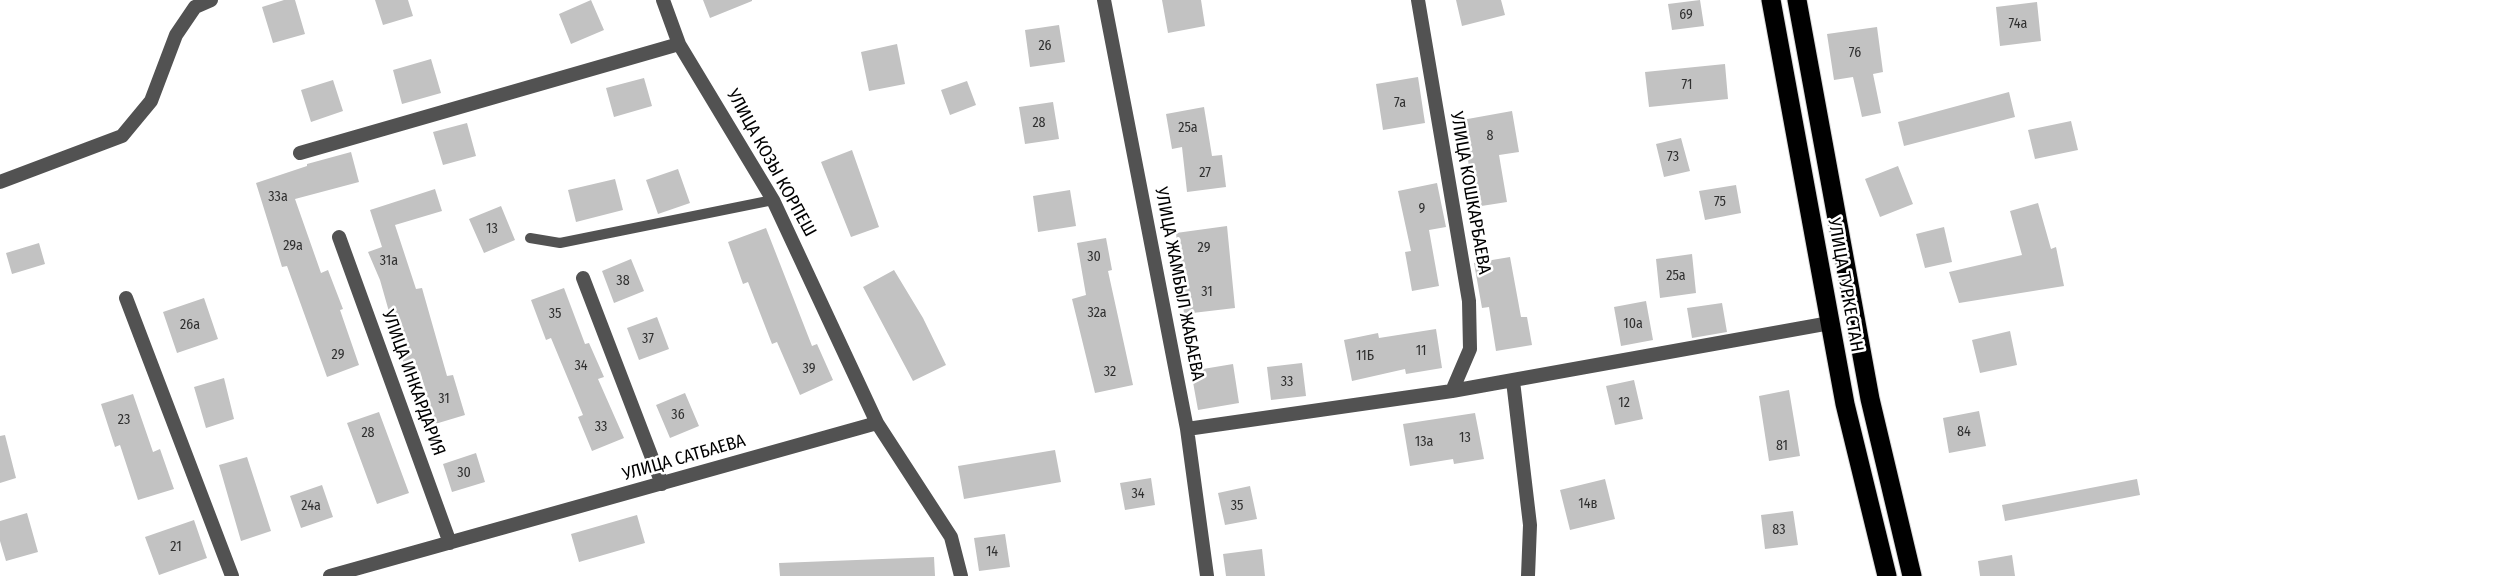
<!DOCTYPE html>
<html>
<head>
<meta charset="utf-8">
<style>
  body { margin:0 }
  canvas { display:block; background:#fff }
</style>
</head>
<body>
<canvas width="2508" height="576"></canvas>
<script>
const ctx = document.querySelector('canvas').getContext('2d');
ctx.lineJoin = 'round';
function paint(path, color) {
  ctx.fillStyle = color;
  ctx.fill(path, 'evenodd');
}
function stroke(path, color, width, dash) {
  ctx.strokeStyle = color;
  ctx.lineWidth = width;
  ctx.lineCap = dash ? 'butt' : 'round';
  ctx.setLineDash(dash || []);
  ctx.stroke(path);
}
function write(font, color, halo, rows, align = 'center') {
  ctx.font = font + ' "Fira Sans Condensed",sans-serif';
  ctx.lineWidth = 5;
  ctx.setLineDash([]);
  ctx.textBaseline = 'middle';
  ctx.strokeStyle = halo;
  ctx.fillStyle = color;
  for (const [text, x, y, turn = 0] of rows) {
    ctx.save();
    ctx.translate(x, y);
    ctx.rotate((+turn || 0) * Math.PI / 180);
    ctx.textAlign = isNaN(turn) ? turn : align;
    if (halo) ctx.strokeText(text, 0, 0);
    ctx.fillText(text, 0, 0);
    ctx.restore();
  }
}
paint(new Path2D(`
  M284,0H295L305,34L273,43L262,7Z
  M375,0H408L413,16L383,25Z
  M591,0L604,30L571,44L559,14Z
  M703,0H752V1L710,18Z
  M1162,0H1201L1205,26L1168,33Z
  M1456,0H1501L1505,15L1462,26Z
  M1700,0L1704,26L1672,30L1668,4Z
  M2037,2L2041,41L2000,46L1996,7Z
  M1059,25L1065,62L1030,67L1025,30Z
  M1877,27L1883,72L1873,74L1881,113L1862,117L1853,77L1834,80L1827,34Z
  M897,44L905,84L869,91L861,52Z
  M431,59L441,93L402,104L393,70Z
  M1725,64L1728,99L1649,107L1645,72Z
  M1418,77L1425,123L1383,130L1376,84Z
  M644,78L652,106L614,117L606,88Z
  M333,80L343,111L311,122L301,90Z
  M967,81L976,105L950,115L941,90Z
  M2009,92L2015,117L1904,146L1898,122Z
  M1053,102L1059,139L1025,144L1019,107Z
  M1204,107L1212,156L1222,155L1226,187L1187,192L1182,147L1172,149L1166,114Z
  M1512,111L1519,152L1499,155L1507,202L1475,207L1462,120Z
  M2071,121L2078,150L2035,159L2028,130Z
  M467,123L476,156L443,165L433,132Z
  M1681,138L1690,171L1664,177L1656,144Z
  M852,150L879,227L851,237L821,162Z
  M351,152L359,182L295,199L321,273L328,270L343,309L340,310L359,365L327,377L287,266L282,267L256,183L307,166V164Z
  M1898,166L1913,204L1880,217L1865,179Z
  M678,169L690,203L658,214L646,180Z
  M615,179L623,210L576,222L568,190Z
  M1437,183L1446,227L1429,230L1439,286L1412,291L1405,252L1411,251L1398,191Z
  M1736,185L1741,213L1705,220L1699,191Z
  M435,189L442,211L395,225L416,289L422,288L447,376L453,375L465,415L435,424L420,371L407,375L380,280L368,252L382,247L370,210Z
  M1070,190L1076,226L1038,232L1033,196Z
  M2038,203L2051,249L2056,247L2064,286L1959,303L1949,272L2022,255L2010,211Z
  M501,206L515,240L484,253L469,219Z
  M1227,226L1235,308L1184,314L1176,233Z
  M1944,227L1952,262L1925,268L1916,234Z
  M766,228L812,346L817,344L833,380L800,395L777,342L772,344L748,282L743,284L728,242Z
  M1106,238L1112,270L1108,271L1133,385L1095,393L1072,299L1086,295L1077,243Z
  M39,243L45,264L12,274L6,253Z
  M1692,254L1696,293L1660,298L1656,259Z
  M1510,257L1521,317H1527L1532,345L1496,351L1489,307L1482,308L1474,263Z
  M631,259L644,291L614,303L602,271Z
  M894,270L923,318L946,365L913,381L863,287Z
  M564,288L585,344L589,343L604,377L598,379L624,438L592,451L578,417L583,415L551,338L546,340L531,300Z
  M204,298L218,339L177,353L163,312Z
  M1646,301L1653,340L1621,346L1614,307Z
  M1722,303L1727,332L1692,338L1687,308Z
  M657,317L669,349L639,360L627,328Z
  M1436,329L1442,368L1406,374L1405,369L1352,381L1344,340L1378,333L1379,338Z
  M2010,331L2017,365L1980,373L1972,340Z
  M1302,363L1306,396L1271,400L1267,367Z
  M1233,364L1239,403L1198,410L1191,371Z
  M224,378L234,419L206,428L194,387Z
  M1634,380L1643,419L1615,425L1606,386Z
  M1789,390L1800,456L1769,461L1759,396Z
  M685,393L699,426L670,438L656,405Z
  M133,394L153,452L160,449L174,489L138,500L120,445L115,447L101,404Z
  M1979,411L1986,446L1949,453L1943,418Z
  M379,412L409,493L377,504L347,423Z
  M1475,413L1484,459L1454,464L1453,459L1410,466L1403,424Z
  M5,435L16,478L0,483V436Z
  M1055,450L1061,482L964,499L958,466Z
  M476,453L485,482L452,492L443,464Z
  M247,457L271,531L241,541L219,465Z
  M1151,478L1155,505L1125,510L1120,483Z
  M1605,479L1615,519L1570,530L1560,490Z
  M2137,479L2140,495L2005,521L2002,505Z
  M322,485L333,517L301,528L290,496Z
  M1250,486L1257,519L1225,525L1218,493Z
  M1793,511L1798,545L1765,549L1761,515Z
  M27,513L38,552L6,561L0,541V521Z
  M637,515L645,543L579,562L571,534Z
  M194,520L207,558L159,575L145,537Z
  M1005,534L1010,567L979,571L974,538Z
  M1262,549L1265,576H1226L1223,554Z
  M2012,555L2015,576H1980L1978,561Z
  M934,557L935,576H780L779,563Z`), '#c2c2c2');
const trunk = new Path2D(`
  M1771,0L1845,404L1887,576
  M1797,0L1870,399L1912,576`);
stroke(trunk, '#dbdbdb', 21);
stroke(new Path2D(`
  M530,238L560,243L773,200`), '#525252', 10);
stroke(new Path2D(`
  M663,0L679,44L773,200L877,423L951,537L961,576
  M1104,0L1187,429L1207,576
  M1418,0L1469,301L1470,349L1452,391
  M300,153L679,44
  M0,182L122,136L151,101L176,35L195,7L211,0
  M339,237L450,543
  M583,278L662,484
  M126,298L232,576
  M1513,381L1530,525L1528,576
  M1187,429L1452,391L1830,323
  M330,576L877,423`), '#525252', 14);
stroke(trunk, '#000', 19);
write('14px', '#303030', null, [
  ["69",1686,15],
  ["74а",2018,24],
  ["26",1045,46],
  ["76",1855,53],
  ["71",1687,85],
  ["7а",1400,103],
  ["28",1039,123],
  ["25а",1188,128],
  ["8",1490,136],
  ["73",1673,157],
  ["27",1205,173],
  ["33а",278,197],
  ["75",1720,202],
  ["9",1422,209],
  ["13",492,229],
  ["29а",293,246],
  ["29",1204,248],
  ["30",1094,257],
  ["31а",389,261],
  ["25а",1676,276],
  ["38",623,281],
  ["31",1207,292],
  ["32а",1097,313],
  ["35",555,314],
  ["10а",1633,324],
  ["26а",190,325],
  ["37",648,339],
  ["11",1421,351],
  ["29",338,355],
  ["11Б",1365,356],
  ["34",581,366],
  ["39",809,369],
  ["32",1110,372],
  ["33",1287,382],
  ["31",444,399],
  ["12",1624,403],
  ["36",678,415],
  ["23",124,420],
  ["33",601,427],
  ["84",1964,432],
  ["28",368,433],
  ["13",1465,438],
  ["13а",1424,442],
  ["81",1782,446],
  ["30",464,473],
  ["34",1138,494],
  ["14в",1588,504],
  ["24а",311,506],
  ["35",1237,506],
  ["83",1779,530],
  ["21",176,547],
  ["14",992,552]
]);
write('18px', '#000', '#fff', [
  ["УЛИЦА КОЗЫ КОРПЕШ",771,163,61],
  ["УЛИЦА КОШКАРБАЕВА",1470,193,80],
  ["УЛИЦА ЖАМБЫЛ ЖАБАЕВА",1179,284,79],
  ["УЛИЦА ТУРКЕСТАН",1845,285,80],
  ["УЛИЦА ИНКАРДАРИЯ",413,383,70],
  ["УЛИЦА САТБАЕВА",684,458,-16]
]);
</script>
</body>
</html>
